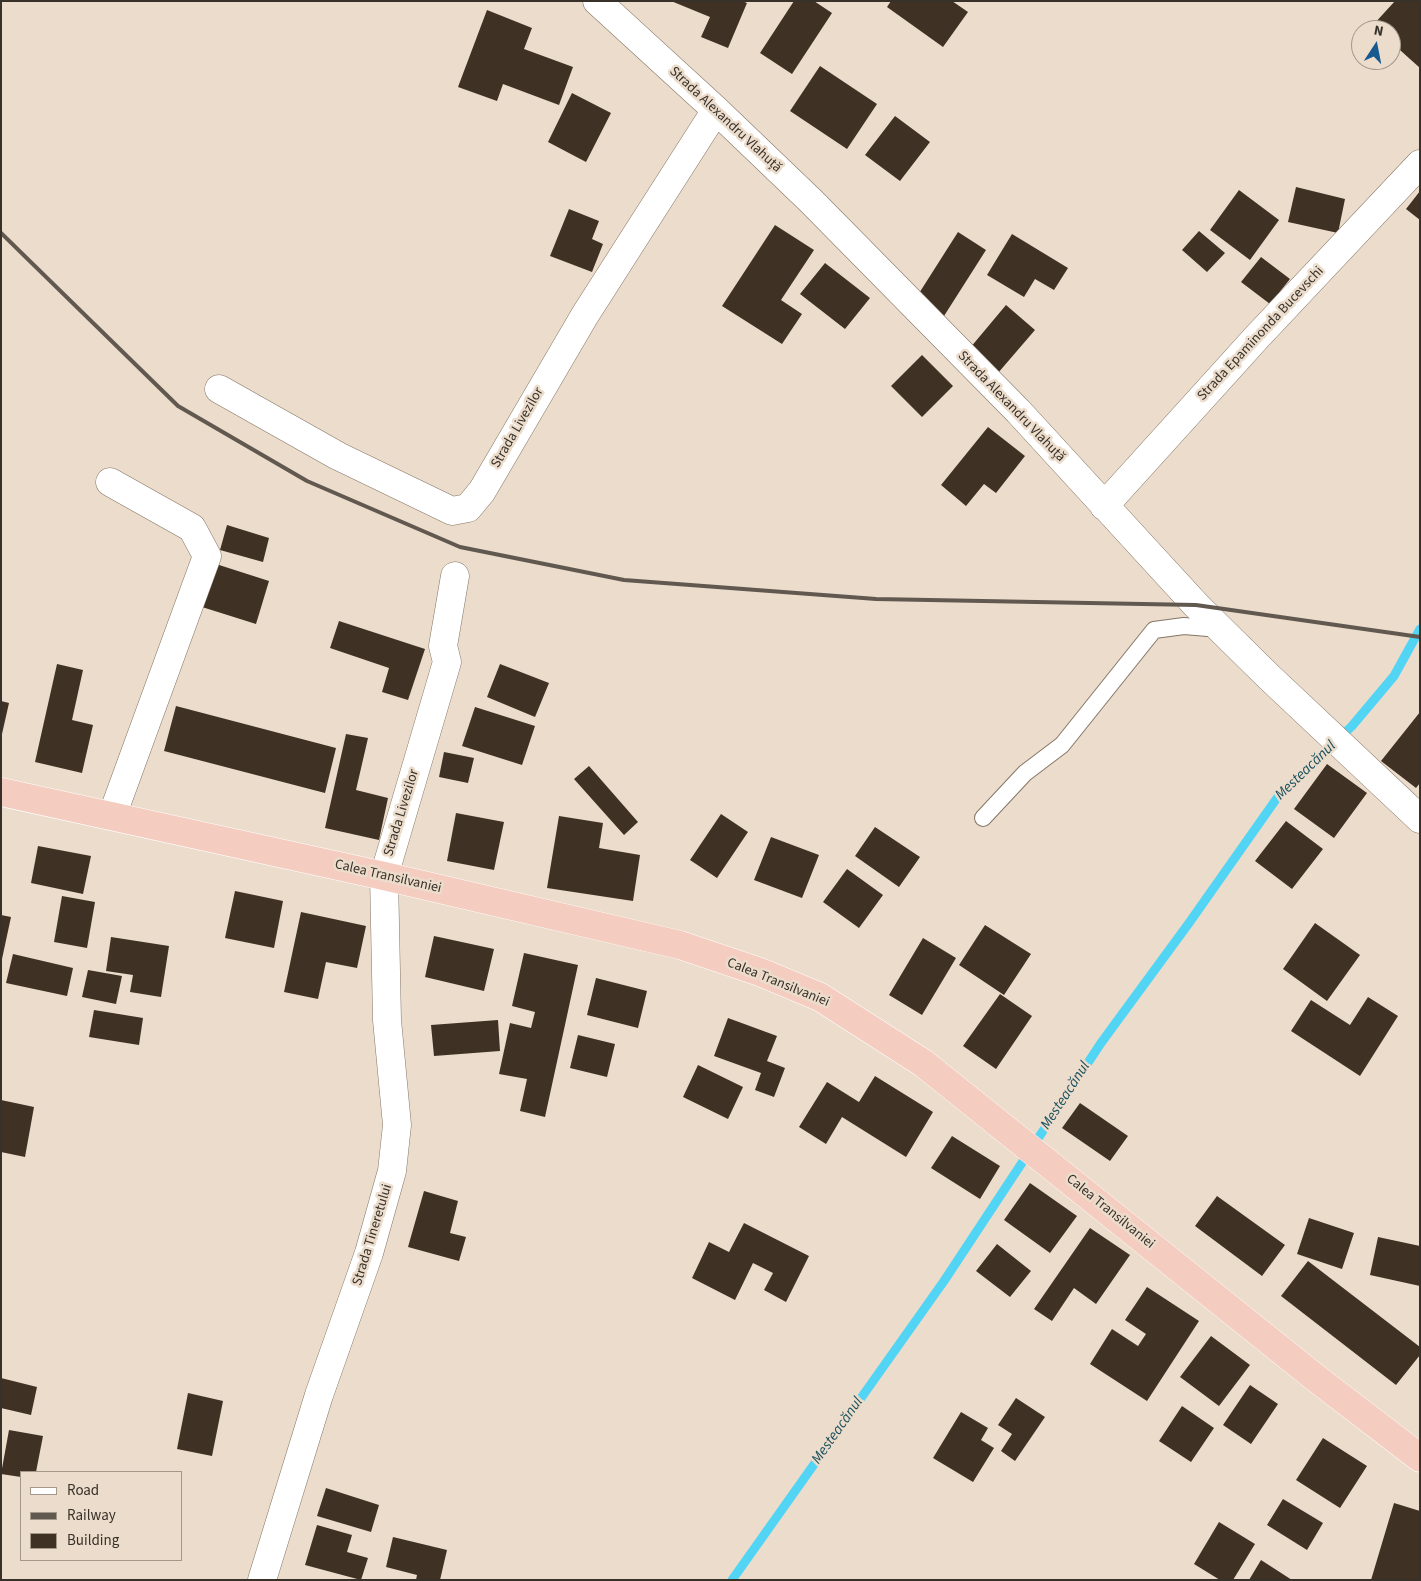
<!DOCTYPE html>
<html>
<head>
<meta charset="utf-8">
<style>
  body { margin:0 }
  #map { position:relative; width:1421px; height:1581px; overflow:hidden; background:#ecdccb; font-family:"Source Sans 3",sans-serif }
  canvas { display:block }
  .frame { position:absolute; inset:0; border:2px solid #37312a; pointer-events:none }
  .legend { position:absolute; left:20px; top:1471px; width:162px; height:90px; box-sizing:border-box; background:#ecdccb; border:1px solid #a4988b; margin:0; padding:6px 9px; list-style:none; font-size:15px; color:#37312a }
  .legend li { display:flex; align-items:center; gap:10px; height:25px }
  .legend b { width:25px; border:1px solid #a4988b }
  .north { position:absolute; left:1351px; top:20px; width:50px; height:50px; box-sizing:border-box; background:#ecdccb; border:1px solid #a4988b; border-radius:50%; rotate:11deg; font-size:14px; font-weight:700; line-height:20px; text-align:center; color:#37312a }
  .north::after { content:''; display:block; margin:auto; width:18px; height:22px; background:#185a8f; clip-path:polygon(50% 0,100% 100%,50% 72%,0 100%) }
</style>
</head>
<body>
<div id="map">
<canvas width="1421" height="1581"></canvas>
<div class="frame"></div>
<ul class="legend">
<li><b style="height:6px;background:#fff"></b>Road</li>
<li><b style="height:6px;background:#61584f"></b>Railway</li>
<li><b style="height:14px;background:#3f3225"></b>Building</li>
</ul>
<div class="north">N</div>
</div>
<script>
const ctx = document.querySelector('canvas').getContext('2d');
ctx.lineJoin = 'round';
function stroke(path, color, width, dash) {
  ctx.strokeStyle = color;
  ctx.lineWidth = width;
  ctx.lineCap = dash ? 'butt' : 'round';
  ctx.setLineDash(dash || []);
  ctx.stroke(path);
}
function paint(path, color) {
  ctx.fillStyle = color;
  ctx.fill(path, 'evenodd');
}
function write(font, color, halo, rows, align = 'center') {
  ctx.font = font + ' "Source Sans 3",sans-serif';
  ctx.lineWidth = 5;
  ctx.setLineDash([]);
  ctx.textBaseline = 'middle';
  ctx.strokeStyle = halo;
  ctx.fillStyle = color;
  for (const [text, x, y, turn = 0] of rows) {
    ctx.save();
    ctx.translate(x, y);
    ctx.rotate((+turn || 0) * Math.PI / 180);
    ctx.textAlign = isNaN(turn) ? turn : align;
    if (halo) ctx.strokeText(text, 0, 0);
    ctx.fillText(text, 0, 0);
    ctx.restore();
  }
}
stroke(new Path2D(`
  M732,1580L944,1281L1101,1043L1189,923L1277,798L1352,726L1394,676L1420,629`), '#52d5f5', 9);
paint(new Path2D(`
  M671,1H742L747,3L728,48L701,37L710,17Z
  M794,1H814L832,13L792,74L760,53Z
  M891,1H952L968,12L943,47L887,7Z
  M1395,1H1420V68L1391,42V30H1379L1373,25Z
  M487,10L532,28L524,49L573,67L559,105L503,84L497,101L458,87Z
  M820,66L877,104L847,149L790,111Z
  M572,93L611,113L586,162L548,142Z
  M895,116L930,142L900,181L865,155Z
  M1296,187L1345,199L1338,233L1288,222Z
  M1239,190L1279,220L1250,260L1210,230Z
  M1420,191V220L1406,209Z
  M569,209L599,221L592,239L603,244L592,272L550,256Z
  M775,225L814,250L781,300L802,314L782,344L722,306Z
  M1199,231L1225,253L1207,272L1182,250Z
  M958,232L986,250L944,316L916,298Z
  M1012,234L1068,268L1054,290L1035,279L1024,297L987,275Z
  M1261,257L1290,279L1270,304L1241,282Z
  M825,263L870,298L845,329L800,294Z
  M1006,305L1035,330L998,373L970,348Z
  M922,355L953,386L922,417L891,386Z
  M988,427L1025,456L996,493L984,484L966,506L941,485Z
  M227,525L269,538L263,562L220,550Z
  M216,564L269,581L256,624L202,607Z
  M339,621L425,649L408,700L382,692L389,668L330,648Z
  M57,664L83,670L72,720L93,725L82,773L35,762Z
  M500,664L549,683L535,717L487,697Z
  M1,701L9,703L2,734H1Z
  M176,706L336,748L325,793L164,751Z
  M475,707L535,726L522,765L462,746Z
  M1420,712V783L1416,788L1381,761Z
  M346,734L368,738L356,790L388,798L379,840L325,828Z
  M444,752L474,758L468,783L439,777Z
  M1327,764L1367,793L1334,838L1294,809Z
  M589,766L638,822L624,835L574,779Z
  M456,813L504,822L494,870L447,861Z
  M721,814L748,832L717,878L690,860Z
  M559,816L603,823L599,848L640,855L633,901L547,888Z
  M1286,821L1323,849L1292,889L1255,861Z
  M875,827L920,857L899,887L855,856Z
  M771,837L819,855L802,898L754,880Z
  M38,846L91,856L83,894L31,883Z
  M847,869L883,895L859,928L823,902Z
  M235,891L283,901L274,948L225,938Z
  M62,896L95,902L87,948L54,942Z
  M301,912L366,926L357,968L326,962L318,999L284,992Z
  M1,915L11,917L2,959H1Z
  M1315,923L1360,955L1327,1001L1283,969Z
  M985,925L1031,954L1004,995L959,965Z
  M434,936L494,949L484,991L425,977Z
  M111,937L169,946L161,997L130,992L133,975L106,971Z
  M923,938L956,958L922,1015L889,995Z
  M524,953L578,965L545,1117L520,1111L527,1079L499,1074L510,1023L531,1028L535,1012L512,1006Z
  M13,954L73,968L67,996L6,983Z
  M88,970L122,976L116,1004L82,997Z
  M596,978L647,991L638,1028L587,1015Z
  M1000,994L1032,1016L996,1069L963,1046Z
  M1368,997L1398,1016L1360,1076L1291,1031L1311,1000L1350,1025Z
  M94,1010L143,1018L139,1045L89,1037Z
  M728,1018L777,1036L767,1061L785,1068L774,1097L755,1090L761,1073L714,1056Z
  M498,1020L500,1051L434,1056L431,1025Z
  M578,1035L615,1044L607,1077L570,1068Z
  M698,1065L743,1087L728,1119L683,1097Z
  M875,1076L933,1112L906,1157L842,1117L826,1144L799,1127L827,1082L859,1102Z
  M1,1100L34,1107L25,1157L1,1152Z
  M1080,1103L1128,1136L1110,1161L1062,1128Z
  M952,1136L1000,1166L980,1199L931,1168Z
  M1030,1183L1077,1216L1050,1253L1004,1220Z
  M424,1191L458,1201L450,1233L466,1237L459,1261L408,1247Z
  M1217,1196L1285,1245L1262,1276L1195,1226Z
  M1309,1218L1354,1233L1342,1269L1297,1254Z
  M744,1223L809,1256L786,1302L764,1290L773,1273L753,1263L735,1300L692,1278L709,1242L729,1252Z
  M1090,1228L1130,1255L1096,1304L1074,1288L1052,1321L1034,1309Z
  M1378,1237L1420,1246V1286L1370,1275Z
  M997,1244L1031,1271L1010,1297L976,1271Z
  M1308,1261L1420,1347V1355L1396,1385L1281,1296Z
  M1147,1287L1199,1321L1147,1401L1090,1364L1112,1329L1138,1346L1146,1334L1125,1320Z
  M1211,1336L1250,1365L1219,1406L1180,1377Z
  M1,1378L37,1387L31,1415L1,1408Z
  M1250,1385L1278,1404L1251,1444L1223,1425Z
  M188,1393L223,1401L212,1456L177,1449Z
  M1016,1398L1045,1417L1015,1461L1001,1451L1012,1434L998,1425Z
  M1182,1406L1214,1428L1191,1462L1159,1441Z
  M961,1412L988,1428L981,1440L994,1448L973,1482L933,1458Z
  M9,1430L43,1436L36,1472H21V1477L1,1474Z
  M1323,1438L1367,1466L1340,1508L1296,1480Z
  M326,1488L379,1505L371,1532L317,1516Z
  M1283,1499L1323,1523L1307,1550L1267,1525Z
  M1394,1503L1420,1511V1580H1371Z
  M1219,1522L1255,1544L1233,1580H1220L1194,1564Z
  M317,1525L352,1535L347,1552L368,1558L361,1580L305,1565Z
  M393,1537L447,1550L440,1580H416L417,1575L386,1567Z
  M1261,1560L1292,1580H1249Z`), '#3f3225');
const lane = new Path2D(`
  M983,818L1025,773L1062,745L1154,630L1184,626L1220,629`);
const street = new Path2D(`
  M597,1L716,110L811,201L1018,411L1196,605L1268,676L1420,819
  M219,389L338,456L452,511L468,508L482,491L585,315L716,110
  M110,482L192,528L207,556L112,816
  M1104,506L1257,337L1420,164
  M262,1580L319,1395L369,1253L392,1171L397,1125L387,1020L384,876L447,662L443,646L455,576`);
const highway = new Path2D(`
  M1,792L384,876L680,945L760,972L820,997L923,1063L1317,1379L1420,1458`);
stroke(lane, '#847666', 18);
stroke(street, '#847666', 29);
stroke(highway, '#fff', 29);
stroke(lane, '#fff', 16);
stroke(street, '#fff', 28);
stroke(highway, '#f4ccc0', 28);
stroke(new Path2D(`
  M1,233L178,406L307,481L460,547L624,580L876,599L1196,605L1420,637`), '#61584f', 4);
write('14px', '#37312a', '#ecdccb', [
  ["Strada Alexandru Vlahuță",725,120,43],
  ["Strada Epaminonda Bucevschi",1261,334,-47],
  ["Strada Alexandru Vlahuță",1011,407,46],
  ["Strada Livezilor",518,428,-60],
  ["Strada Livezilor",402,813,-73],
  ["Calea Transilvaniei",388,877,13],
  ["Calea Transilvaniei",778,983,22],
  ["Calea Transilvaniei",1110,1212,39],
  ["Strada Tineretului",373,1235,-73]
]);
write('italic 15px', '#19505d', '#ecdccb', [
  ["Mesteacănul",1306,771,-44],
  ["Mesteacănul",1066,1096,-57],
  ["Mesteacănul",838,1431,-55]
]);
</script>
</body>
</html>
